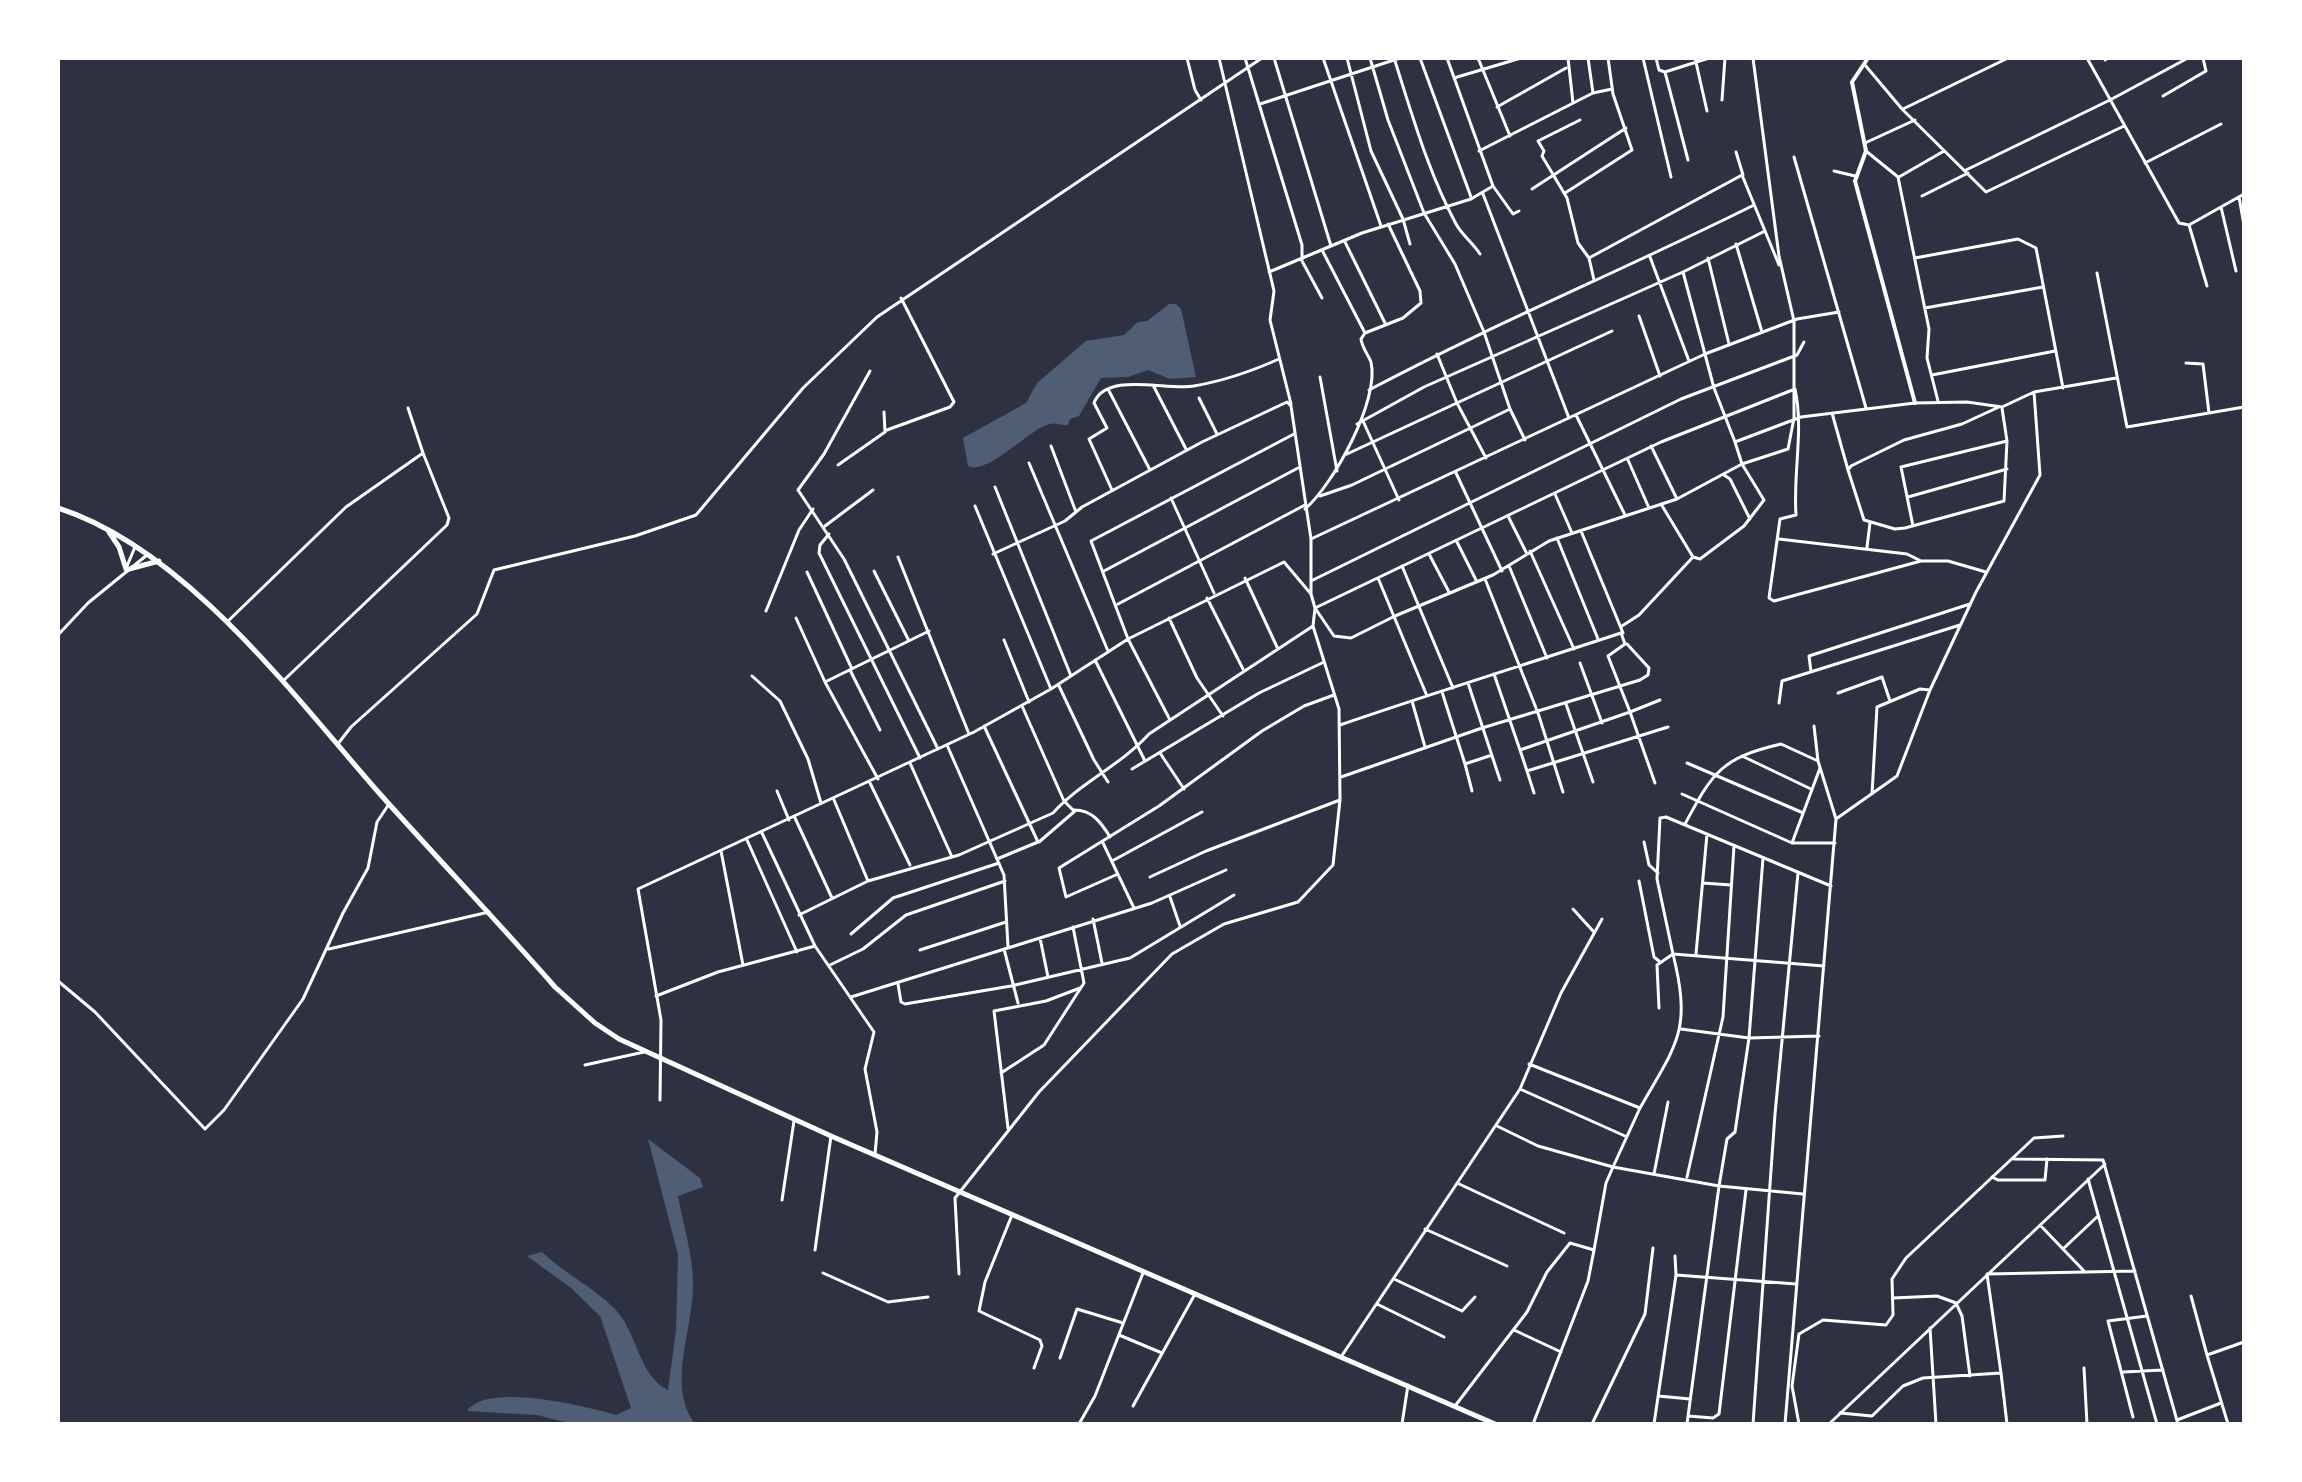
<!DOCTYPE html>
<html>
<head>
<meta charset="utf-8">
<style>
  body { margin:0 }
  #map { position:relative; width:2302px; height:1482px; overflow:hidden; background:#2d3142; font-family:"PT Serif",serif }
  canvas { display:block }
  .frame { position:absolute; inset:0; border:60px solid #fff; pointer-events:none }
</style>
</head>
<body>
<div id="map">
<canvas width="2302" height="1482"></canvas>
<div class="frame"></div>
</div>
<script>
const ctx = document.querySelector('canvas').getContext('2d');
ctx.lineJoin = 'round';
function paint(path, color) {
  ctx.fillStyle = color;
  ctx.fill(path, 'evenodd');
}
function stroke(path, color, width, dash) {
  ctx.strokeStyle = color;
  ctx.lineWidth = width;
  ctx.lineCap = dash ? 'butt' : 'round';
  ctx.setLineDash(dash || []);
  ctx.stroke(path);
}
paint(new Path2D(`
  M1169,304H1176L1181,309L1196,377L1170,379L1148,370L1128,377L1101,378L1079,416L1070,419L1068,425C1062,426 1056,422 1050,424C1031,427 988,476 968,466L963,438L1026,403L1037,383L1086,341L1124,335L1138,322L1147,321Z
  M648,1139L700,1178L703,1187L678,1196C683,1224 693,1255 693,1283C694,1328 666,1385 695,1424H573L537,1415L467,1411C487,1382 585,1406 616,1415L631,1408L600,1316L571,1288L527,1256L542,1252C564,1273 593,1287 615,1309C638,1333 638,1375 668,1390L676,1330L678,1255Z`), '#4f5d75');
stroke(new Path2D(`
  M1187,58L1195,90L1201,100
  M1219,58L1274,291L1270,320L1291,404
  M1245,58L1302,245V261L1322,298
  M1274,58L1331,246
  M1323,58L1381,226
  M1347,58L1371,151L1403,219L1410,244
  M1370,58L1388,120L1424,213L1455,264L1484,332L1510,409
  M1394,58C1412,114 1428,172 1456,224C1462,235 1473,243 1480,254
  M1420,58L1471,197
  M1478,58L1510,136
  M1568,58L1573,103
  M1588,58L1593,93
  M1643,58L1671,177
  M1656,58L1659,70L1665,72L1709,58
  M1695,58L1707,111
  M1753,58L1779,256L1794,321V418L1788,449L1742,464L1677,499L1549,541L1493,575L1395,616L1351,638L1334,636L1315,608L1661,442L1795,389C1804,430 1793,471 1796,515L1780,519L1769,598L1774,601L1921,561H1948L1986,572
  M2087,58L2179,223L2189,225L2244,194
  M2105,60L2108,58
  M1865,65L1902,109L1986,192L2124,126
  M1665,72L1688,160
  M1454,78L1521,58
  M2163,96L2206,71L2203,58
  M1722,100L1725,58
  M1260,104L1400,58
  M1497,107L1566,68
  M1903,109L2008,58
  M1580,120L1538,141L1544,151L1542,156L1567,198L1578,243L1589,258L1594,280
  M1865,143L1915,120
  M1479,151L1593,93L1612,89
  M1866,151L1898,177L1929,329L1927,358L1938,401
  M1736,152L1743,175
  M1794,157L1866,408
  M2145,163L2221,124
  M1966,170L2110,100L2188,58
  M1834,171L1855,176
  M1899,177L1944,151
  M1493,186L1513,214L1519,211
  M1532,189L1626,128
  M1565,193L1632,150L1613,94L1608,58
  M1483,194L1569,418
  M1922,196L1968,173
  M2239,197L2244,225
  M2221,207L2236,271
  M2189,225L2207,286
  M1345,242L1386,325
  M1736,244L1762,332
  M1650,257L1689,361
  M1589,258L1742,175L1779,265
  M1708,258L1729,344
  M1915,258L2018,239L2036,248L2063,388
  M1269,272L1362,233L1471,199L1493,186L1447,58
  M1683,272L1714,388L1735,442L1801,417L1915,403L1967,402L2002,407L2034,392L2116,378
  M2097,273L2127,427L2244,407
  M1925,308L2043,287
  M1639,316L1660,376
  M1365,333L1403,318L1421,303L1420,291L1388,224
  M1437,354L1457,403L1486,458
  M2186,363L2203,364L2209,413
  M870,371L824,454L798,490L844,559L938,749
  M1932,375L2055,351
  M1320,377L1337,471
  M1153,385L1186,449
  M1108,389L1150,470
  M1369,390C1495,323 1626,269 1754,205
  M1199,398L1217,434
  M1999,407L1962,424L1904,440L1851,466L1848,470L1864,520L1895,529L1905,528L2004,501L2007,441L2002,408
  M1832,413L1848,470
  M1576,415L1625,515
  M1363,421L1399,500
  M1357,424L1424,387L1683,272L1765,231
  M887,430L950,407L954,402L901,298
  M1051,446L1076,512
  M1651,446L1677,499
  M1347,454L1612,331
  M1628,460L1649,508
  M1029,463L1108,651
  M838,465L885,432L884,412
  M1456,473L1502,571
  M1724,475L1730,479L1750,519
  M995,487L1071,676
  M1112,490L1089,439L1107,428L1094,403C1106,371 1168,391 1194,386C1223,381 1252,371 1279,359
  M1555,494L1572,533
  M1320,496L1352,485L1510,409L1525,440
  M1908,497L2007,469
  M1171,498L1214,593
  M1661,504L1693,557
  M975,506L1051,689
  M1305,509C1333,485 1380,400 1371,362C1368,354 1362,348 1361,339L1365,333L1322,250
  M1508,516L1526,552
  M825,526L873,490
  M1913,526L1901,467L2007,441
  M1581,531L1623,633
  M829,534L820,545L819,553L920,758
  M1557,538L1598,639
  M1311,539L1705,354L1797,319L1839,312
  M1779,539L1907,554L1921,561
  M1456,540L1477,582
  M1867,547L1870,523
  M1530,551L1574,649
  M993,554L1065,521L1082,507L1202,442L1287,402L1291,406L1311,539V594
  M1429,554L1449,592
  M898,557L969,734
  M127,566L135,547
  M1402,566L1453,688
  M1509,566L1547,658
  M874,571L908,639
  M1104,571L1298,468
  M807,572L852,669
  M1245,578L1277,647
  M1378,578L1427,696
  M1485,579L1538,713L1563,792
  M1313,580L1681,399L1797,355L1804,342
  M1207,598L1243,669
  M1118,604L1305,505
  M766,611L799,530L813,509
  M796,618L825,682L878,779
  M1169,618L1197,678L1223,716
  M227,622L346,507L423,453L408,408
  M1622,626L1639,615L1693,557L1700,559L1744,526L1764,500L1742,464L1735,442
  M58,635L88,603L147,555
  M1004,640L1029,702
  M1095,660L1145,761
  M1580,663L1602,723
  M850,670L880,730
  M1811,672L1809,656L1970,604
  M752,676L780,701L808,759L821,803
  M283,681L447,525L449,518L423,453
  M825,682L929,631
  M1468,683L1500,780
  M1059,686L1094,760L1108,782
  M1442,692L1465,764L1492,755
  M1838,693L1882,677L1890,701
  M1412,701L1425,747
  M1779,703L1782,681L1960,625
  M1566,704L1593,782
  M1022,706L1064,801L1073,810C1091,809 1101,822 1110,837
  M1169,718L1128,639L1091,541L1294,434
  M1340,725C1433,693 1527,664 1621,633L1625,644L1608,656L1630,712L1520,750L1494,674
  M984,726L1038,842L997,859
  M1814,726L1818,761L1836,819
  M337,745L351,727L477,614L494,570L635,536L696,515L803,388L877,317L1262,58
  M947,745L1004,875L1008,947
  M1520,750L1527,771L1668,727
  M1160,753L1184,789
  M1742,756L1811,789
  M910,763L952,857
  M1687,763L1801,812
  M1465,764L1472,791
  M1132,769L1259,693L1324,662
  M1527,771L1534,793
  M1341,777L1482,728L1640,680L1648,675L1649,668L1627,644
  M870,783L910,865
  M1655,783L1630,712L1660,700
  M777,791L789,820
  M1682,794L1792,843H1835
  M1872,794L1877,707L1920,689L1930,690
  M834,800L868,881
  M795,818L832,898
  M1685,824C1713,772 1721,758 1781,744L1818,761
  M762,833L815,946L874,1032L865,1069L877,1132L875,1154
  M747,840L797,952
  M1039,842L1075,811
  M1644,842L1649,865L1658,873
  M1103,843L1134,908
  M1792,843L1820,768
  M721,851L743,965
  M1112,861L1202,812
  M1118,874L1066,897L1059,868L1159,806L1262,731L1304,706L1334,695
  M1150,877L1206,851L1340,800
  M1639,881L1654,957L1659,961
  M1703,883L1731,885
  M1170,897L1180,926
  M1573,909L1593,931
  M799,915L868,881L959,855L1053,813C1081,782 1121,765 1149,734L1313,626
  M1093,919L1102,963
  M851,934L893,898L999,863
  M1040,938L1048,977
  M329,949L489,912
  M1004,949L1018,1003
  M920,950L1006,922
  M1696,954L1707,834
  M830,965L863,949L906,915L1005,881
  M1824,966L1673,954L1657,879L1660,818L1666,817L1831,886
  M58,981L95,1012L205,1129L224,1110L303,999L343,913L368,868L377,822L389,804
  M898,984L901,1002L905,1004L1011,986L1130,958L1234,895
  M656,996L718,972L815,946
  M851,997L1152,903L1226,870
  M1681,1029L1749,1038L1819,1036
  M1529,1064L1640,1108L1613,1167L1719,1186L1803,1194
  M585,1065L644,1052
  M1001,1073L1044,1045L1084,983L1073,927
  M1520,1089L1625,1136
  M660,1100L661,1020L638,889L974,732L1051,689L1128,639L1284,562L1311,594L1315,608L1313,626L1339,709L1340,800L1333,865L1298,902L1224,924L1172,954L1039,1092L955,1198L959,1274
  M1640,1108C1677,1043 1692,1031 1673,954L1657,965L1659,1008
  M1497,1126L1538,1146L1613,1167L1606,1183L1594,1250
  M1008,1128L994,1011L1046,1001L1080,988
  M2014,1159L2103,1160L2178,1424
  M1654,1174L1668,1102
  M1687,1177L1723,1017L1734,846
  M1992,1177L1998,1180H2045L2047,1159
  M2088,1179L2157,1424
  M1457,1183L1564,1233
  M782,1200L794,1121
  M1012,1215L985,1282L979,1311L1040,1340L1042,1346L1034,1368
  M2040,1225L2084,1271
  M1425,1229L1507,1266
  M2063,1249L2098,1216
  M815,1250L831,1136
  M823,1273L888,1302L928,1297
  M1676,1275L1796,1284
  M1394,1279L1462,1311L1475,1297
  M2191,1296L2207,1355L2244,1342
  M1893,1298L1937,1296L1956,1303L1962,1316L1970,1376
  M1377,1304L1444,1337
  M1930,1328L1936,1424
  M1514,1330L1561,1352
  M1119,1335L1162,1353
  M2207,1355L2228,1424
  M1341,1357L1520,1089L1561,993L1602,919
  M1060,1358L1077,1309L1123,1323
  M2084,1368L2087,1424
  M2123,1372L2163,1370
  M2001,1373L2007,1424
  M1658,1396L1690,1399
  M1133,1406L1195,1294
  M1455,1406L1527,1312L1547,1272L1570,1243L1594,1250L1588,1281L1533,1424
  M1840,1413L1872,1416L1903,1386L1923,1378L2001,1373L1987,1274L2135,1271
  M1688,1416L1713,1418L1719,1414L1746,1190
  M2133,1417L2108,1321L2147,1316
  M2177,1420L2221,1403
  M1079,1424L1095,1396L1143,1273
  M1402,1424L1408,1385
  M1592,1424L1645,1314L1653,1248
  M1654,1424L1676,1275L1675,1256
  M1687,1424L1719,1186L1727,1139L1735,1132L1749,1038L1763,858
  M1753,1424L1775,1114L1798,873
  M1785,1424L1836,819L1897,776L1930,690L1976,592L2040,475L2034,392
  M1799,1424L1792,1386L1799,1334L1823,1320L1886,1325L1893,1315L1892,1279L1906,1258L2034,1138L2063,1136
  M1829,1424L2105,1164`), '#fff', 3);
stroke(new Path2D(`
  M1868,58L1852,82L1866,151L1855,181L1915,403`), '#fff', 4);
stroke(new Path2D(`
  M58,508C186,549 293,695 380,794C438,859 498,922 555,987L595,1023L619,1039L831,1136L1495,1424
  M109,532L119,547L126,569
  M129,569L159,561`), '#fff', 5);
</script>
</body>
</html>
